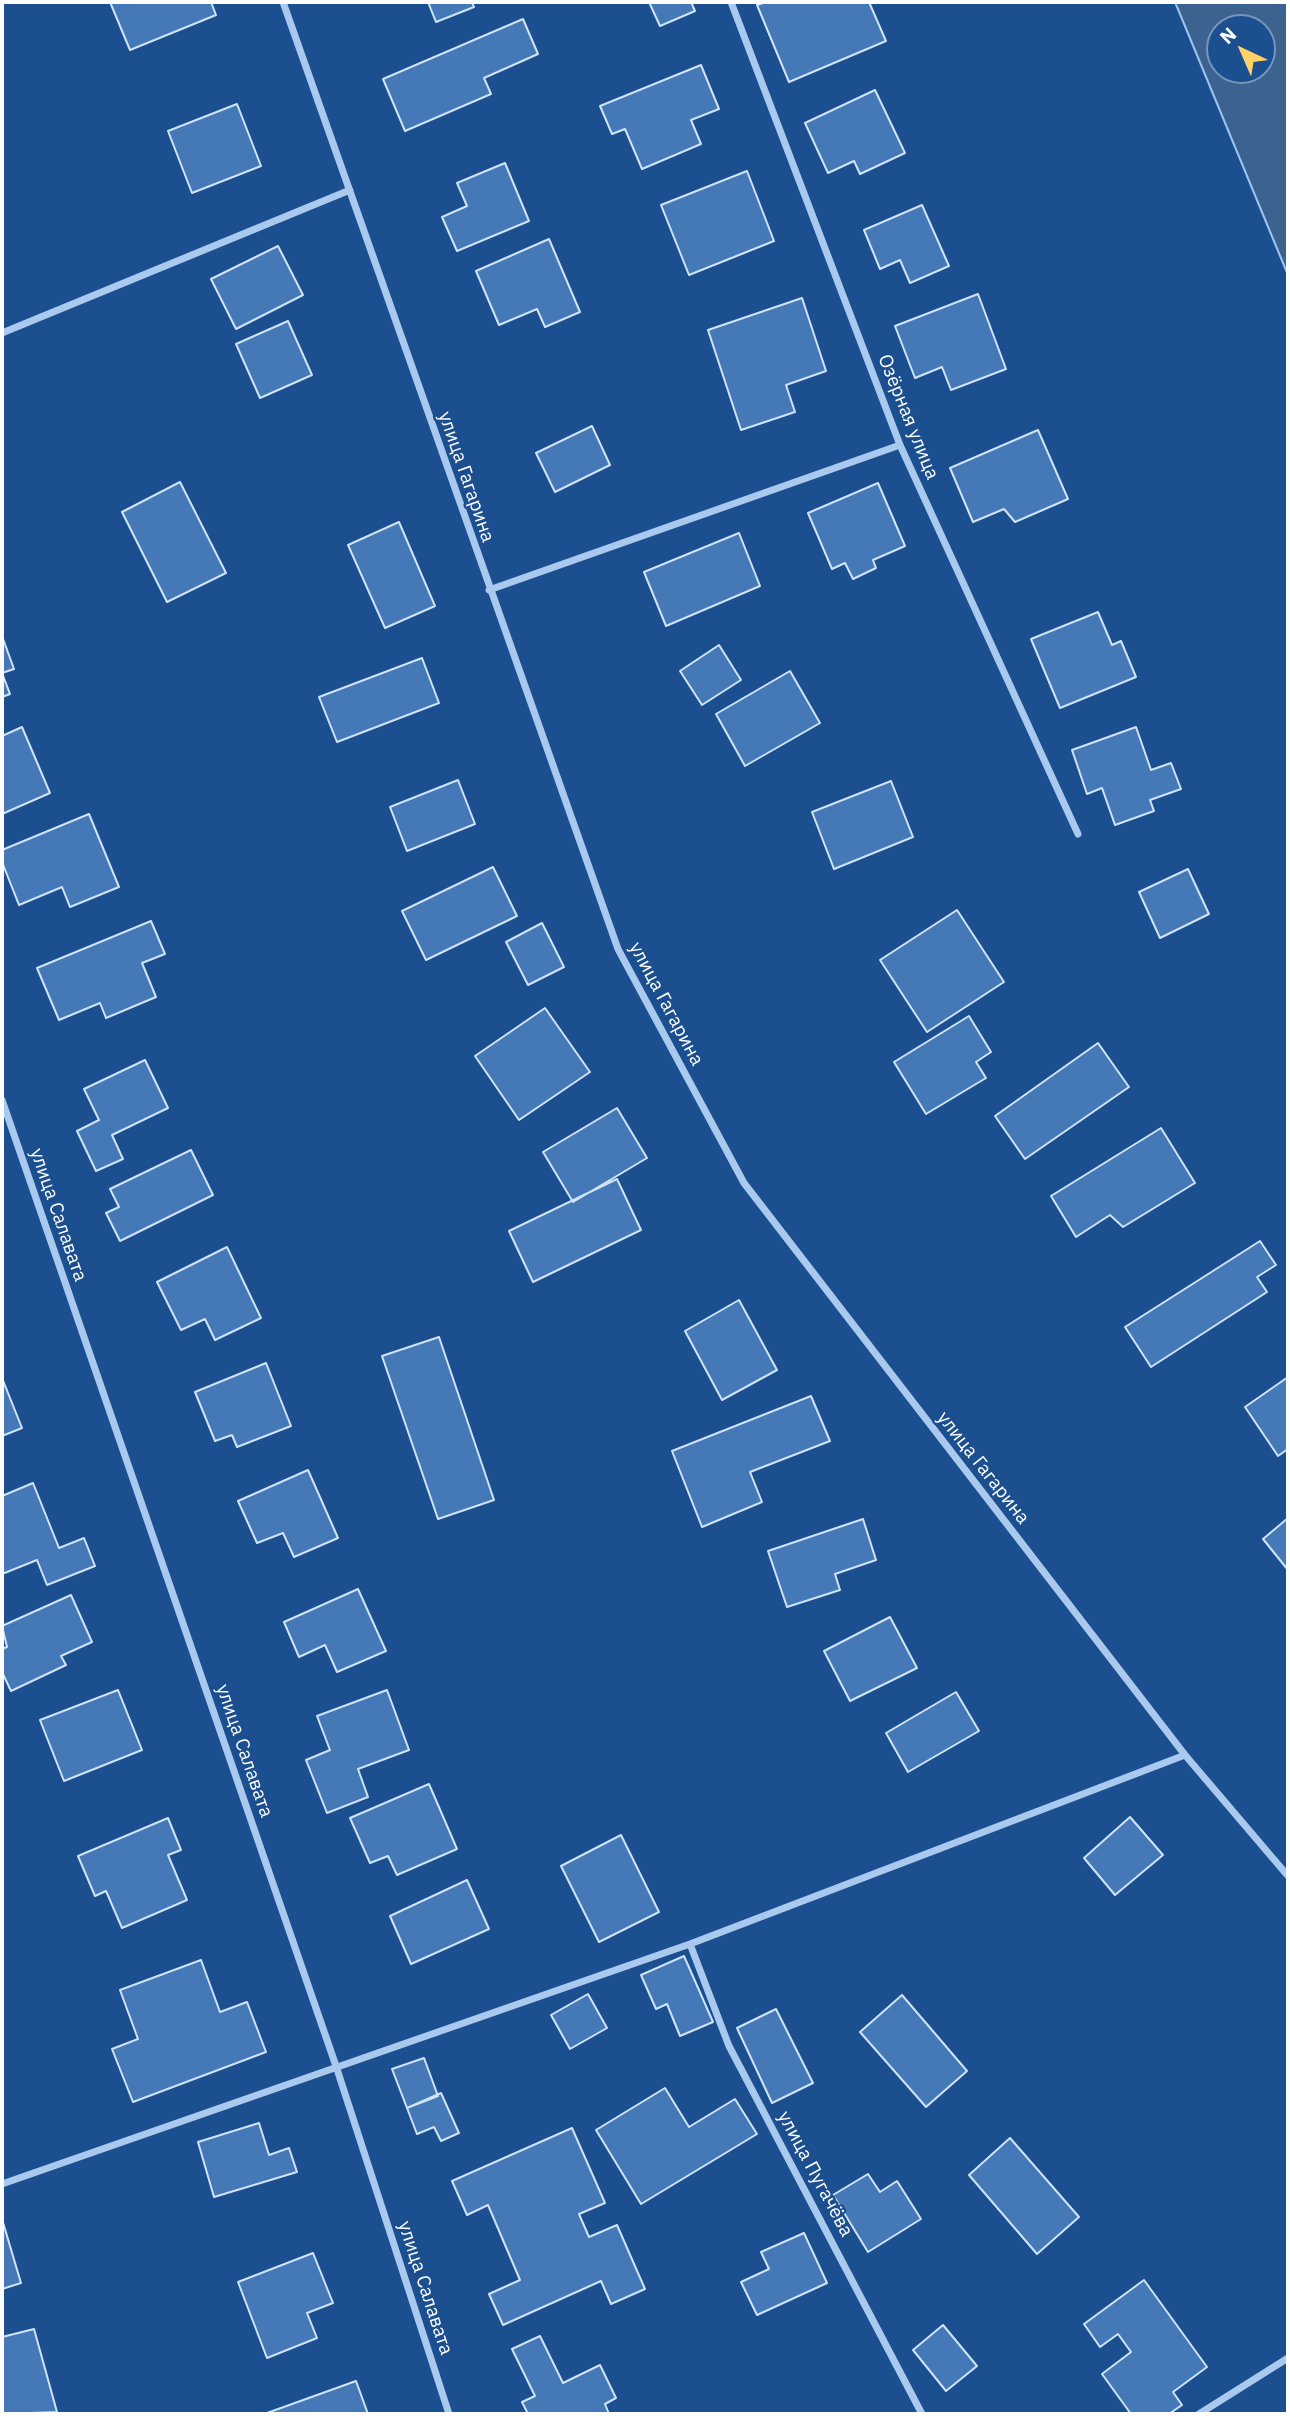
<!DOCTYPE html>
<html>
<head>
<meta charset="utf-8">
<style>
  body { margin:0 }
  #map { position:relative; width:1290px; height:2416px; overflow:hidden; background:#1b4f8f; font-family:"IBM Plex Sans",sans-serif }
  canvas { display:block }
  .frame { position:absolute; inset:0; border:4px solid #fff; pointer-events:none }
  .north { position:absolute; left:1206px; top:14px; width:70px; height:70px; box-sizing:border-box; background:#1b4f8f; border:2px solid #7695bc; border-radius:50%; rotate:316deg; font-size:19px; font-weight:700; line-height:28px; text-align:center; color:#fff }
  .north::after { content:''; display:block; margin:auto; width:24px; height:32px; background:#ffd166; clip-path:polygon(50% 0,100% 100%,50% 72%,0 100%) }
</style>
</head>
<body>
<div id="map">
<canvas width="1290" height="2416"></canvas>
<div class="frame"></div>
<div class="north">N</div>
</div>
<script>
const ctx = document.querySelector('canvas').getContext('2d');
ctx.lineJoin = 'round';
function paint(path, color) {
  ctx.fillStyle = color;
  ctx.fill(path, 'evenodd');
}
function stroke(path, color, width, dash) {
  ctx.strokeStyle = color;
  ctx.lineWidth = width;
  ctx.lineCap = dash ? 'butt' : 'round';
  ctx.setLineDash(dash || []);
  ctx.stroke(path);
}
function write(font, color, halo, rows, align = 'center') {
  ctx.font = font + ' "IBM Plex Sans",sans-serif';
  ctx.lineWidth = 5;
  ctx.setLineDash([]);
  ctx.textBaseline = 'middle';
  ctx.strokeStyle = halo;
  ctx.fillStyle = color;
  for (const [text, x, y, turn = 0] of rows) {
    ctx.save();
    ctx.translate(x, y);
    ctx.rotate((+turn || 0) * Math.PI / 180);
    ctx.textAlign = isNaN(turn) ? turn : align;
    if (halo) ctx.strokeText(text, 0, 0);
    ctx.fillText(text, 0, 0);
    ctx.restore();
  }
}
const water = new Path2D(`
  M1175,2H1288V275ZM1220,28H1262V70H1220Z`);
paint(water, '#3c6290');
stroke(water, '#9cc4f0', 2);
const building = new Path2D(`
  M110,2H211L216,15L130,50Z
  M428,2H472L474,7L436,22Z
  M649,2H691L695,11L660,26Z
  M766,2H869L886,41L789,82L757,5Z
  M523,19L538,54L484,78L491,94L405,131L383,79Z
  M701,65L719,109L691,120L701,144L642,169L625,129L612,134L600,106Z
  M875,90L905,153L860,174L854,161L828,173L805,123Z
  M237,104L261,166L192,193L168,131Z
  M505,163L529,221L457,251L442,217L467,206L457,183Z
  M747,171L774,241L689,275L661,205Z
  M922,205L949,266L910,283L900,260L880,269L864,230Z
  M549,239L580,312L545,327L537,309L499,325L476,271Z
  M278,246L303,295L236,329L211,279Z
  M978,294L1006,369L951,390L942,367L915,378L895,326Z
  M802,298L826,371L786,385L795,412L741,430L708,330Z
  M288,321L312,375L260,398L236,344Z
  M592,426L610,465L555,492L536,453Z
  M1038,430L1068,499L1015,522L1004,509L973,522L950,468Z
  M180,482L226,573L167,602L122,512Z
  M878,483L905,546L873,560L876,568L853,579L845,563L832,569L808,513Z
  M399,522L435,606L385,628L348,545Z
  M739,533L760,586L666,626L644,572Z
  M1098,612L1112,645L1121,641L1136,677L1060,708L1031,639Z
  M2,636L14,669L2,673L10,694L2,697Z
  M719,645L741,680L702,705L680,671Z
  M422,658L439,703L337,742L319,697Z
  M790,671L820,723L745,766L716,714Z
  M22,727L50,793L2,814V736Z
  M1136,727L1151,770L1171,763L1181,789L1150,800L1154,811L1115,825L1102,788L1087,794L1072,750Z
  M458,780L475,824L407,851L390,807Z
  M891,781L913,837L834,869L812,812Z
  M89,814L119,887L70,907L62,887L19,905L2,862V850Z
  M493,867L517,916L426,960L402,911Z
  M1188,869L1209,914L1160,938L1139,892Z
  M957,910L1004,982L927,1032L880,960Z
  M151,921L165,954L142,963L156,997L106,1018L100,1003L59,1020L37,968Z
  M542,923L564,967L528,985L506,942Z
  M545,1008L590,1072L519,1120L475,1056Z
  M969,1016L991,1052L976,1062L986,1078L926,1114L894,1062Z
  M1098,1043L1129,1087L1025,1159L995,1116Z
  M145,1060L168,1108L112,1135L123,1159L96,1171L77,1131L99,1120L84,1089Z
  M617,1108L647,1158L573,1202L543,1152Z
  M1161,1128L1195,1183L1123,1227L1110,1215L1076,1237L1051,1196Z
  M191,1150L213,1195L120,1241L106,1213L119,1207L110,1189Z
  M617,1179L641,1230L533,1282L509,1231Z
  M1260,1241L1276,1265L1257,1277L1267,1292L1151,1367L1125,1327Z
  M227,1247L261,1318L215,1340L205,1319L181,1330L157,1282Z
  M739,1300L777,1370L722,1400L685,1331Z
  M439,1337L494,1500L438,1519L382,1356Z
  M266,1363L291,1426L237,1447L232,1435L215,1441L195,1392Z
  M1288,1377V1449L1278,1456L1245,1407Z
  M2,1378L22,1428L2,1436Z
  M811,1396L830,1441L750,1472L762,1502L702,1527L672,1451Z
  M308,1470L338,1538L294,1557L283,1533L257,1543L238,1501Z
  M33,1483L59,1548L84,1538L95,1566L47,1585L37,1560L2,1574V1496Z
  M1288,1518V1570L1263,1539Z
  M863,1519L876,1560L835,1574L840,1590L787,1607L768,1551Z
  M358,1589L386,1651L337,1672L325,1645L299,1657L284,1622Z
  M71,1595L92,1642L61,1656L66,1665L11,1691L2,1672V1649L7,1647L2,1626Z
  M890,1617L917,1668L850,1701L824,1651Z
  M118,1690L142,1750L64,1781L40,1720Z
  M387,1690L409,1750L358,1769L368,1797L327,1813L306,1760L330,1750L317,1716Z
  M956,1692L979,1731L908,1772L886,1733Z
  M429,1784L457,1849L397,1875L388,1856L370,1863L350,1818Z
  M1130,1817L1163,1855L1115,1895L1084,1858Z
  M168,1818L181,1850L168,1855L187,1900L122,1928L106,1891L95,1896L78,1856Z
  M621,1835L659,1912L599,1942L561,1866Z
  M467,1880L489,1929L411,1964L390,1916Z
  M684,1956L713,2022L680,2036L667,2004L656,2009L641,1975Z
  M201,1960L220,2012L247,2002L266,2052L133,2102L112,2049L138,2039L120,1990Z
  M588,1994L607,2028L570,2049L551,2015Z
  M902,1995L967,2071L926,2107L860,2032Z
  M776,2009L813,2083L772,2103L737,2028Z
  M424,2058L438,2096L407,2108L392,2069Z
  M665,2088L689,2127L735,2099L757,2134L641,2204L596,2130Z
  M441,2093L459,2133L441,2141L434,2127L417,2134L407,2108Z
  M259,2123L269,2155L289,2148L297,2172L214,2197L198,2142Z
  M572,2128L605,2203L579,2214L589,2237L617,2225L645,2289L611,2304L601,2281L503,2325L489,2294L520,2280L488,2205L467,2215L452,2181Z
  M1010,2138L1079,2217L1037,2254L969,2175Z
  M868,2174L880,2192L897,2181L921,2219L868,2252L833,2195Z
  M2,2219L21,2283L2,2289Z
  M804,2233L827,2283L757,2315L741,2282L769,2269L761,2252Z
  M313,2253L333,2303L307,2313L317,2338L267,2358L238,2282Z
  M1144,2280L1207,2367L1173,2392L1182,2405L1169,2414H1131L1102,2374L1131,2352L1118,2334L1100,2347L1084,2324Z
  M943,2325L977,2366L946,2391L913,2350Z
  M34,2329L57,2412L2,2414V2337Z
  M540,2336L563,2383L600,2365L616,2398L605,2404L609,2414H528L522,2402L535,2396L512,2349Z
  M356,2381L368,2414H267V2413Z`);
paint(building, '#4478b7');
stroke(building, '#cfe3fa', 2);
stroke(new Path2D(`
  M283,2L618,949L744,1183L1185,1755L1288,1876
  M731,2L900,445L1078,834
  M2,333L350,190
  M489,590L900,445
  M2,1100L336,2066L449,2414
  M690,1944L729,2046L922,2414
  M2,2184L690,1944L1185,1755
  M1199,2414L1288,2358`), '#a9c9ee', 7);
write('19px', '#fff', '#1b4f8f', [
  ["Озёрная улица",908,417,68],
  ["улица Гагарина",466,477,71],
  ["улица Гагарина",666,1004,62],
  ["улица Салавата",58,1215,71],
  ["улица Гагарина",983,1468,52],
  ["улица Салавата",244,1751,71],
  ["улица Пугачёва",815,2174,62],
  ["улица Салавата",425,2288,72]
]);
</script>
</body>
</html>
